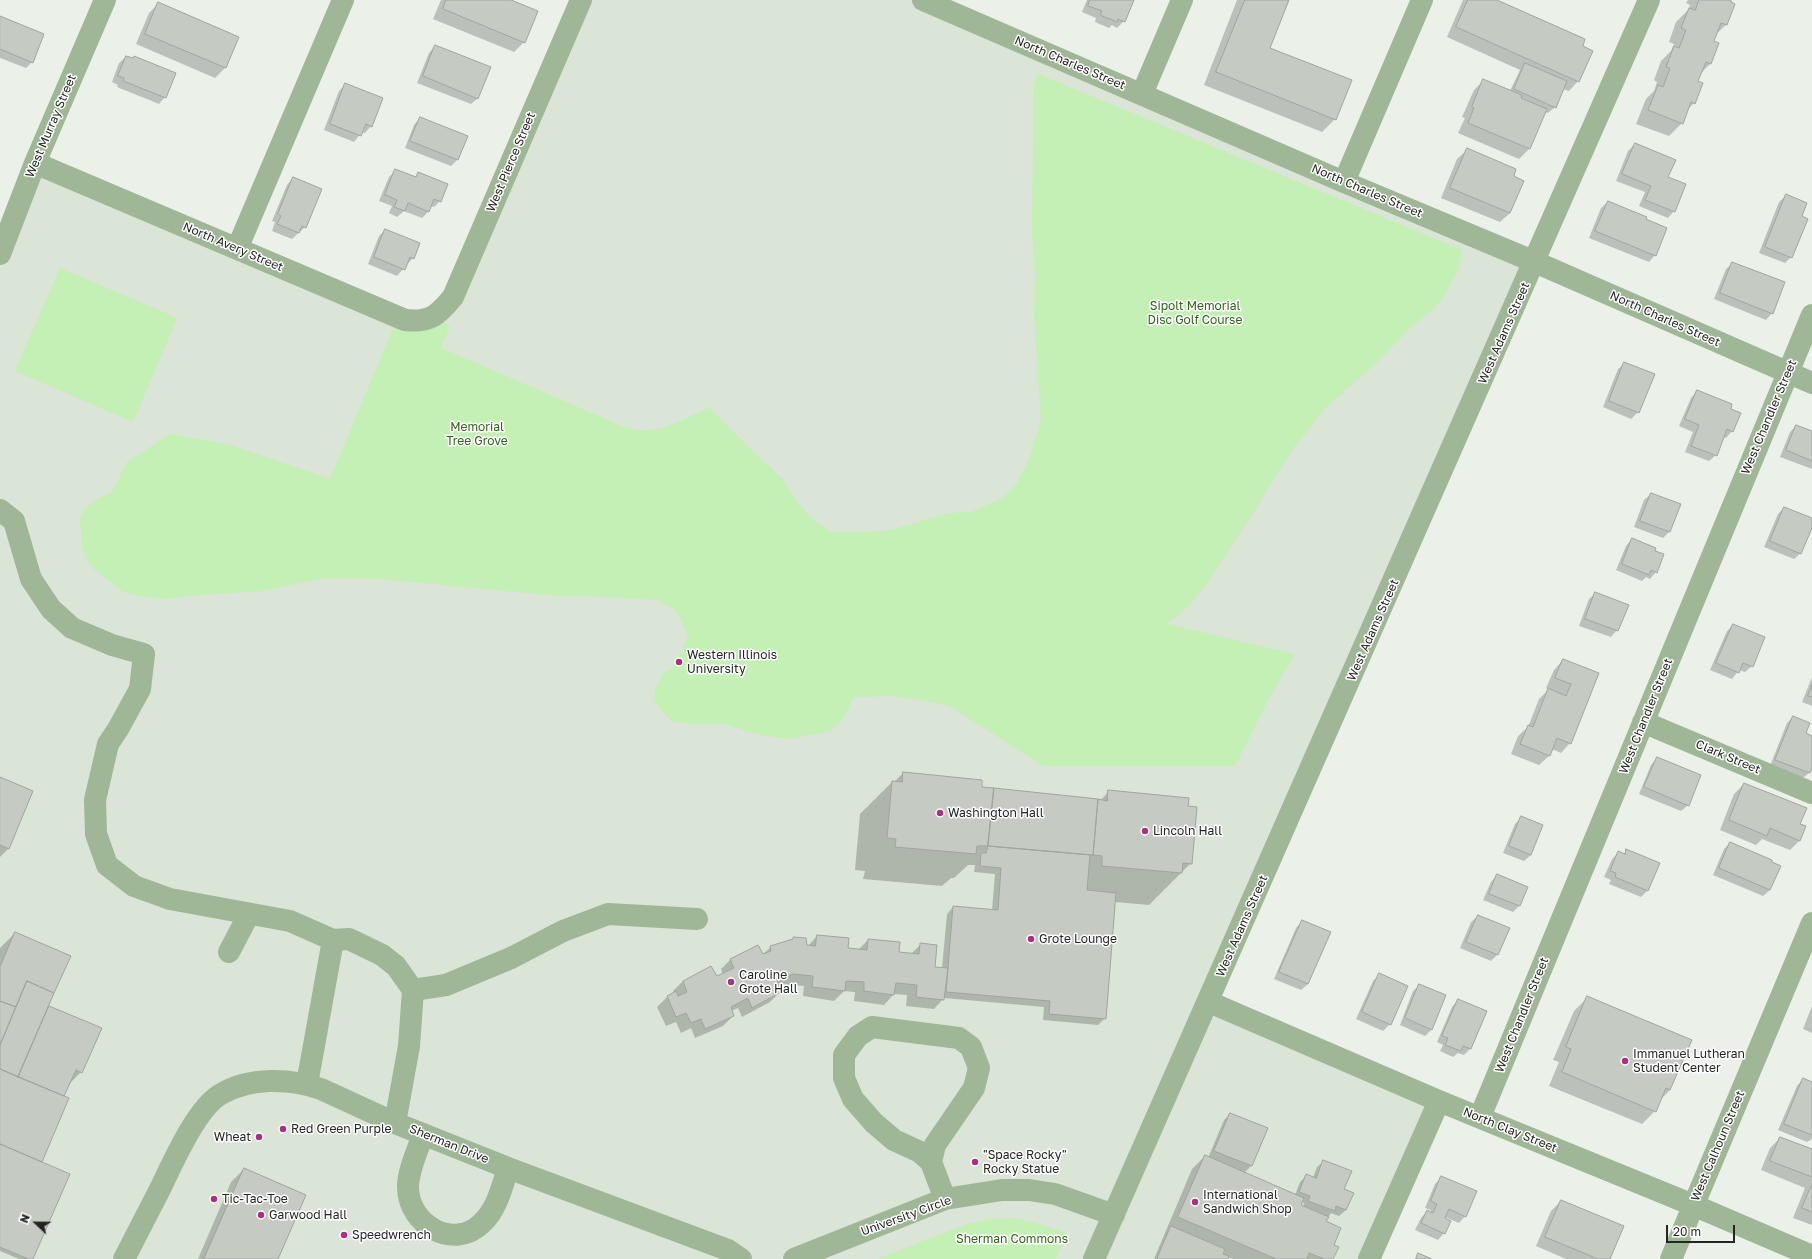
<!DOCTYPE html>
<html>
<head>
<meta charset="utf-8">
<style>
  body { margin:0 }
  #map { position:relative; width:1812px; height:1259px; overflow:hidden; background:#ebf0e9; font-family:"Golos Text",sans-serif }
  canvas { display:block }
  .north { position:absolute; left:16px; top:1203px; width:40px; height:40px; -webkit-text-stroke:3px #fff; paint-order:stroke; rotate:292deg; font-size:11px; font-weight:700; line-height:16px; text-align:center; color:#232522 }
  .north::after { content:''; display:block; margin:auto; width:14px; height:18px; background:#232522; clip-path:polygon(50% 0,100% 100%,50% 72%,0 100%) }
  .scale { position:absolute; left:1666px; top:1225px; width:69px; height:18px; box-sizing:border-box; border:2px solid #232522; border-top:0; padding-left:5px; font-size:12px; line-height:14px; white-space:nowrap; color:#232522; -webkit-text-stroke:3px #fff; paint-order:stroke }
</style>
</head>
<body>
<div id="map">
<canvas width="1812" height="1259"></canvas>
<div class="north">N</div>
<div class="scale">20 m</div>
</div>
<script>
const ctx = document.querySelector('canvas').getContext('2d');
ctx.lineJoin = 'round';
function paint(path, color) {
  ctx.fillStyle = color;
  ctx.fill(path, 'evenodd');
}
function stroke(path, color, width, dash) {
  ctx.strokeStyle = color;
  ctx.lineWidth = width;
  ctx.lineCap = dash ? 'butt' : 'round';
  ctx.setLineDash(dash || []);
  ctx.stroke(path);
}
function write(font, color, halo, rows, align = 'center') {
  ctx.font = font + ' "Golos Text",sans-serif';
  ctx.lineWidth = 3;
  ctx.setLineDash([]);
  ctx.textBaseline = 'middle';
  ctx.strokeStyle = halo;
  ctx.fillStyle = color;
  for (const [text, x, y, turn = 0] of rows) {
    ctx.save();
    ctx.translate(x, y);
    ctx.rotate((+turn || 0) * Math.PI / 180);
    ctx.textAlign = isNaN(turn) ? turn : align;
    if (halo) ctx.strokeText(text, 0, 0);
    ctx.fillText(text, 0, 0);
    ctx.restore();
  }
}
paint(new Path2D(`
  M581,0H920L1535,262L1209,1002L1439,1101L1369,1259H0V254L35,163L405,320L432,318Z`), '#dae4d7');
paint(new Path2D(`
  M1038,74L1462,250L1458,271L1445,294L1433,310L1414,324L1373,366L1325,408L1309,429L1294,447L1246,524L1208,582L1189,606L1167,624L1295,654L1267,702L1235,766H1043L950,706L922,700L890,696L855,697L850,703L845,716L830,731L790,739L760,735L725,724H696L673,722L654,702L655,690L663,673L672,668L682,651L688,635L676,610L661,603L659,600L587,596H559L380,579L323,578L263,591L187,596L165,599L134,595L122,591L96,571L86,559L82,544L80,518L85,509L97,499L111,493L117,484L126,463L170,434L230,445L330,479L398,317L432,318L450,326L441,348L622,426C627,427 634,430 640,430C664,432 687,418 708,407L783,480L795,499L811,518L830,532H869L891,530L950,513L971,512L1001,499L1017,483L1030,458L1041,419L1034,317L1035,271L1032,230L1034,85Z
  M60,268L177,318L133,422L15,371Z
  M1015,1218L1036,1223L1067,1233L1056,1259H877L967,1224L991,1219Z`), '#c4efb5');
paint(new Path2D(`
  M441,0H508L524,42L514,52L433,19Z
  M1087,0H1132L1124,21L1117,28L1112,25L1109,28L1095,22L1096,18L1082,12Z
  M1237,0H1288L1269,49L1335,119L1322,132L1204,85Z
  M1463,0H1495L1581,46L1578,81L1569,91L1563,89L1555,107L1548,113L1545,112L1529,149L1519,159L1458,133L1465,118L1462,117L1474,90L1484,80L1510,91L1520,70L1447,37Z
  M1688,0H1730L1729,3L1734,4L1726,25L1715,35L1713,42L1710,64L1700,74L1697,81L1694,103L1687,110L1682,123L1669,136L1636,124L1646,99L1654,91L1657,82L1654,80L1661,61L1671,51L1674,44L1669,42L1676,22L1688,10L1690,5L1686,3Z
  M159,3L238,37L225,68L215,78L136,44L149,13Z
  M0,17L32,62L26,68L0,58Z
  M435,46L478,98L471,104L417,83L429,53Z
  M126,57L165,97L159,104L117,87L118,85L112,82L119,63Z
  M345,85L371,126L365,133L362,132L354,142L324,130L339,91Z
  M420,118L467,137L457,160L451,166L405,148L414,125Z
  M1635,144L1667,178L1674,211L1668,218L1639,206L1645,192L1616,181L1628,151Z
  M1467,150L1512,177L1510,213L1500,222L1441,198L1457,159Z
  M396,170L414,178L418,173L440,201L434,207L430,206L428,212L422,218L404,211L397,217L389,213L392,206L379,201L389,177Z
  M293,178L305,227L292,239L272,231L275,222L272,221L287,185Z
  M1786,196L1800,217L1791,257L1785,263L1759,253L1779,202Z
  M1608,202L1655,255L1649,262L1589,238L1601,208Z
  M385,230L413,258L397,276L368,264L379,236Z
  M1733,263L1772,313L1766,320L1714,299L1726,269Z
  M1625,363L1638,412L1631,419L1603,407L1618,369Z
  M1697,391L1729,409L1732,431L1726,438L1723,437L1716,455L1709,461L1685,452L1693,432L1679,426L1691,398Z
  M1796,426L1812,432V469L1780,457L1790,432Z
  M1651,494L1679,505L1669,532L1663,538L1634,527L1644,500Z
  M1784,508L1812,519V525L1801,553L1794,559L1764,547L1778,514Z
  M1632,539L1656,572L1650,579L1646,577L1642,581L1616,570L1626,546Z
  M1596,593L1617,630L1611,637L1579,626L1589,599Z
  M1733,625L1752,666L1745,672L1739,670L1732,679L1710,670L1727,631Z
  M1563,660L1598,674L1570,743L1561,753L1552,749L1549,756L1539,765L1511,754L1518,736L1528,727L1539,699L1549,689L1546,688L1554,670Z
  M1812,677V706L1802,702Z
  M1793,717L1805,734L1812,737V765L1809,773L1802,779L1770,766L1787,723Z
  M1657,758L1688,805L1681,811L1639,794L1651,765Z
  M903,773L981,788L1100,801L1109,791L1191,863L1149,905L1115,902L1105,1018L1098,1025L1043,1020L1044,1007L944,998L934,1009L906,1006L907,995L894,994L884,1005L854,1001L855,992L844,991L834,1001L803,996L804,986L782,984L778,986L780,992L770,1002L742,1017L738,1008L731,1011L733,1016L723,1026L695,1038L691,1028L681,1033L676,1022L666,1026L657,1007L667,997L674,993L673,991L683,981L711,967L717,978L723,975L721,969L731,959L762,955L771,947L808,946L817,936L847,949L858,950L868,940L899,942L898,953L911,954L921,944L933,968H942L947,914L953,907L992,910L995,874L974,872L975,865H968L954,878H951L942,886L863,879L865,871L855,870L860,814L892,782H894Z
  M0,778L8,849L0,857Z
  M1744,784L1799,825L1800,840L1790,850L1762,839L1756,845L1720,830L1734,794Z
  M1521,818L1542,826L1531,855L1524,861L1503,853L1515,824Z
  M1730,843L1770,890L1763,896L1713,875L1724,849Z
  M1627,851L1647,891L1641,897L1609,884L1611,880L1604,877L1612,859L1619,852L1623,854Z
  M1497,875L1527,887L1519,906L1513,912L1483,900L1491,882Z
  M1478,916L1497,955L1491,961L1460,948L1471,922Z
  M1302,921L1308,984L1301,990L1274,979L1296,928Z
  M15,933L47,1006L100,1029L81,1072L67,1086L41,1161L32,1259H19L0,1251V948Z
  M1379,975L1390,1024L1383,1031L1356,1019L1373,981Z
  M1420,985L1432,1029L1425,1036L1400,1025L1413,991Z
  M1587,998L1691,1041L1670,1090L1660,1100L1655,1111L1642,1124L1549,1086L1559,1062L1553,1060L1574,1011Z
  M1458,1000L1470,1049L1464,1055L1458,1053L1453,1057L1440,1051L1443,1045L1437,1042L1452,1007Z
  M1812,1006V1033L1803,1029Z
  M1803,1079L1812,1083V1139L1807,1142L1778,1130L1797,1086Z
  M1230,1114L1266,1129L1251,1166L1244,1173L1295,1195L1300,1182L1307,1175L1313,1178L1317,1167L1324,1161L1343,1189L1352,1193L1346,1210L1339,1216L1331,1213L1325,1222L1333,1245L1332,1259H1233L1228,1257L1227,1259H1154L1192,1169L1205,1156L1208,1158L1224,1120ZM1301,1201L1304,1203L1303,1207L1300,1205Z
  M1780,1138L1812,1151V1225L1793,1218L1805,1188L1761,1170L1770,1148Z
  M244,1169L277,1259H198L231,1182Z
  M1442,1177L1465,1216L1459,1223L1445,1217L1444,1233L1438,1240L1415,1230L1421,1218L1427,1211L1430,1213L1431,1210L1425,1208L1435,1184Z
  M1561,1201L1609,1259H1566L1536,1246L1551,1211Z`), '#0003');
const building = new Path2D(`
  M446,0H511L538,11L525,43L443,9Z
  M1090,0H1134L1125,22L1118,19L1117,22L1100,15L1102,11L1088,6Z
  M1245,0H1289L1270,48L1352,80L1336,120L1216,72Z
  M1468,0H1497L1585,39L1583,46L1593,51L1579,82L1456,27Z
  M1699,0H1731V2L1735,4L1727,25L1721,23L1714,41L1719,43L1711,64L1706,62L1698,81L1703,83L1695,104L1691,102L1683,124L1648,110L1658,85L1663,87L1670,68L1666,67L1674,46L1679,48L1686,30L1681,28L1689,8L1695,10Z
  M158,2L239,37L226,68L145,34Z
  M0,16L44,34L33,63L0,49Z
  M435,45L491,67L478,99L423,76Z
  M126,56L133,58L134,56L176,73L166,98L123,81L124,78L118,76Z
  M1525,63L1567,81L1556,108L1514,89Z
  M1483,79L1522,95L1521,98L1547,109L1530,149L1468,123L1474,108L1472,107Z
  M345,83L383,98L372,127L366,124L361,136L330,124Z
  M420,117L468,136L458,160L410,141Z
  M1635,143L1676,160L1668,177L1686,184L1675,212L1645,200L1651,186L1622,174Z
  M1467,148L1516,169L1514,176L1524,181L1510,213L1450,188Z
  M395,169L416,177L418,172L448,184L441,202L434,199L429,212L408,203L405,211L394,207L397,200L385,195Z
  M293,177L322,189L306,228L302,226L299,233L277,224L281,216L278,214Z
  M1786,194L1807,203L1802,216L1808,219L1792,258L1765,247Z
  M1608,201L1647,217L1646,219L1667,228L1656,256L1595,231Z
  M385,229L420,243L414,259L410,257L405,270L374,257Z
  M1732,262L1785,282L1773,314L1720,293Z
  M1624,362L1655,374L1639,413L1609,401Z
  M1697,390L1732,404L1731,409L1741,413L1733,432L1727,429L1717,456L1691,446L1699,425L1685,419Z
  M1796,425L1812,431V461L1786,450Z
  M1651,493L1681,504L1670,532L1640,521Z
  M1784,507L1812,518V528L1801,554L1770,541Z
  M1632,538L1656,548L1655,551L1664,554L1657,573L1651,570L1649,575L1622,564Z
  M1595,592L1629,605L1618,631L1585,619Z
  M1733,624L1765,637L1753,667L1743,663L1739,673L1716,663Z
  M1563,659L1599,673L1571,744L1557,738L1550,756L1520,744L1528,725L1533,727L1548,688L1566,696L1571,684L1555,678Z
  M1812,685V697L1808,696Z
  M1793,716L1810,723L1806,733L1812,736V768L1810,773L1775,760Z
  M1657,757L1701,775L1689,806L1644,787Z
  M903,772L982,780V787L994,788L988,846H977L976,854L895,847L896,839L887,838L892,781L902,782Z
  M0,777L33,791L9,849L0,845Z
  M1744,783L1807,808L1800,824L1806,826L1800,841L1770,828L1767,836L1729,820Z
  M994,788L1098,799L1093,855L988,846Z
  M1108,790L1189,798L1188,806L1197,807L1192,864L1183,863L1182,873L1102,866V856L1093,855L1098,799L1107,801Z
  M1521,816L1543,825L1531,855L1509,846Z
  M1730,842L1772,860V862L1781,866L1770,890L1719,868Z
  M988,846L1090,855L1087,890L1116,893L1106,1019L1049,1014L1050,1001L946,992L953,906L998,910L1001,868L980,866L981,853H986Z
  M1626,849L1660,863L1648,891L1615,877L1616,873L1610,871L1618,851L1625,854Z
  M1497,874L1528,887L1520,906L1489,894Z
  M1478,915L1510,928L1498,955L1466,942Z
  M1302,920L1331,932L1308,984L1279,972Z
  M15,932L71,956L54,993L27,981L16,1007L0,1001V967Z
  M817,935L849,938L848,948L867,950L868,939L900,942L899,952L919,954L920,943L937,945L935,967L948,968L944,1000L916,997L917,985L896,983L894,995L864,991V982L846,981L845,991L812,987L813,976L793,974L777,982L781,992L752,1008L748,998L731,1007L734,1016L705,1029L701,1019L691,1023L686,1013L676,1017L667,996L676,991L678,996L687,992L683,981L711,966L717,976L734,968L730,959L758,945L763,954L771,951L770,946L793,939V937L806,938L807,945L815,946Z
  M1379,973L1408,986L1391,1025L1362,1012Z
  M27,981L54,993L18,1077L0,1069V1045Z
  M1419,984L1446,995L1432,1030L1405,1018Z
  M1587,996L1692,1040L1670,1090L1666,1088L1656,1112L1562,1072L1571,1049L1566,1047Z
  M1458,999L1487,1011L1471,1049L1463,1046L1461,1051L1445,1045L1448,1038L1442,1036Z
  M0,1001L16,1007L0,1045Z
  M49,1006L102,1028L82,1073L76,1070L64,1096L18,1077Z
  M0,1069L69,1098L42,1162L0,1144Z
  M1803,1078L1812,1082V1135L1784,1124Z
  M1230,1113L1268,1128L1252,1166L1214,1151Z
  M1780,1137L1812,1149V1177L1770,1161Z
  M0,1144L70,1174L33,1259H28L0,1247Z
  M1205,1155L1304,1198L1301,1205L1329,1217L1326,1221L1341,1228L1334,1245L1339,1247L1333,1259H1324L1309,1253L1307,1259H1276L1178,1217Z
  M1323,1160L1352,1171L1344,1189L1354,1193L1346,1210L1336,1206L1335,1211L1308,1201L1310,1196L1299,1192L1306,1174L1316,1178Z
  M244,1168L306,1195L278,1259H204Z
  M1441,1176L1477,1191L1466,1217L1449,1209L1445,1218L1451,1221L1445,1234L1421,1223L1427,1210L1433,1213L1437,1204L1431,1201Z
  M1812,1184V1212L1802,1208Z
  M1561,1200L1624,1226L1610,1259H1598L1545,1237Z
  M1171,1226L1225,1249L1223,1254L1229,1256L1228,1259H1157Z
  M1418,1253L1432,1259H1416Z`);
paint(building, '#c5cac3');
stroke(building, '#a0a59f', 1);
stroke(new Path2D(`
  M923,0L1344,182L1535,262L1812,383
  M1142,94L1182,0
  M35,163L405,320C430,323 438,315 453,297L581,0
  M1344,182L1422,0
  M237,249L343,0
  M0,254L35,163L105,0
  M0,510L14,521L31,579L51,609L72,628L112,645L144,654L140,689L118,729L108,744L95,800L96,834L107,865L134,886L170,899L290,921L333,940L349,939L382,955L396,966L413,990L409,1046L395,1123
  M1643,722L1812,793
  M229,952L249,914
  M413,990L446,985L511,958L563,931L608,914L697,919
  M1209,1002L1439,1101L1693,1205L1812,1256
  M307,1084L333,940
  M1480,1117L1812,315
  M423,1134C418,1150 408,1170 408,1187C408,1225 454,1251 482,1223C497,1209 502,1187 508,1168
  M931,1162L935,1145L974,1088L979,1068L971,1047L959,1038L872,1027L858,1036L844,1055V1078L853,1099L874,1123L894,1140L920,1152L931,1162L945,1199
  M124,1259C136,1236 147,1214 159,1191C172,1165 196,1108 221,1094C250,1077 290,1078 321,1089L395,1123L508,1168L728,1250L741,1259
  M794,1259L945,1199L1002,1190H1029L1055,1194L1114,1215
  M1094,1259L1649,0
  M1369,1259L1439,1101
  M1671,1259L1812,923`), '#9fb796', 22);
for (const [x, y, r, color] of [
  [679,662,4,"#ae2f7d"],
  [940,813,4,"#ae2f7d"],
  [1145,831,4,"#ae2f7d"],
  [1031,939,4,"#ae2f7d"],
  [731,982,4,"#ae2f7d"],
  [1625,1061,4,"#ae2f7d"],
  [283,1129,4,"#ae2f7d"],
  [259,1137,4,"#ae2f7d"],
  [975,1162,4,"#ae2f7d"],
  [214,1199,4,"#ae2f7d"],
  [1195,1202,4,"#ae2f7d"],
  [261,1215,4,"#ae2f7d"],
  [344,1235,4,"#ae2f7d"]
]) {
  const dot = new Path2D();
  dot.arc(x, y, r, 0, 2 * Math.PI);
  ctx.fillStyle = color;
  ctx.fill(dot);
  stroke(dot, '#fff', 1.5);
}
write('12px', '#232522', '#fff', [
  ["North Charles Street",1070,63,23],
  ["West Murray Street",51,126,-67],
  ["West Pierce Street",511,162,-67],
  ["North Charles Street",1367,191,23],
  ["North Avery Street",233,247,23],
  ["North Charles Street",1665,319,24],
  ["West Adams Street",1504,333,-66],
  ["West Chandler Street",1769,417,-67],
  ["West Adams Street",1373,630,-66],
  ["West Chandler Street",1646,716,-68],
  ["Clark Street",1728,757,23],
  ["West Adams Street",1242,926,-66],
  ["West Chandler Street",1522,1015,-68],
  ["North Clay Street",1510,1130,22],
  ["Sherman Drive",449,1144,22],
  ["West Calhoun Street",1718,1146,-67],
  ["University Circle",906,1216,-20]
]);
write('12px', '#306218', '#fff', [
  ["Sipolt Memorial",1195,306],
  ["Disc Golf Course",1195,320],
  ["Memorial",477,427],
  ["Tree Grove",477,441],
  ["Sherman Commons",1012,1239]
]);
write('12px', '#232522', '#fff', [
  ["Western Illinois",687,655],
  ["University",687,669],
  ["Washington Hall",948,813],
  ["Lincoln Hall",1153,831],
  ["Grote Lounge",1039,939],
  ["Caroline",739,975],
  ["Grote Hall",739,989],
  ["Immanuel Lutheran",1633,1054],
  ["Student Center",1633,1068],
  ["Red Green Purple",291,1129],
  ["Wheat",251,1137,"right"],
  ["\"Space Rocky\"",983,1155],
  ["Rocky Statue",983,1169],
  ["International",1203,1195],
  ["Sandwich Shop",1203,1209],
  ["Tic-Tac-Toe",222,1199],
  ["Garwood Hall",269,1215],
  ["Speedwrench",352,1235]
], 'left');
</script>
</body>
</html>
